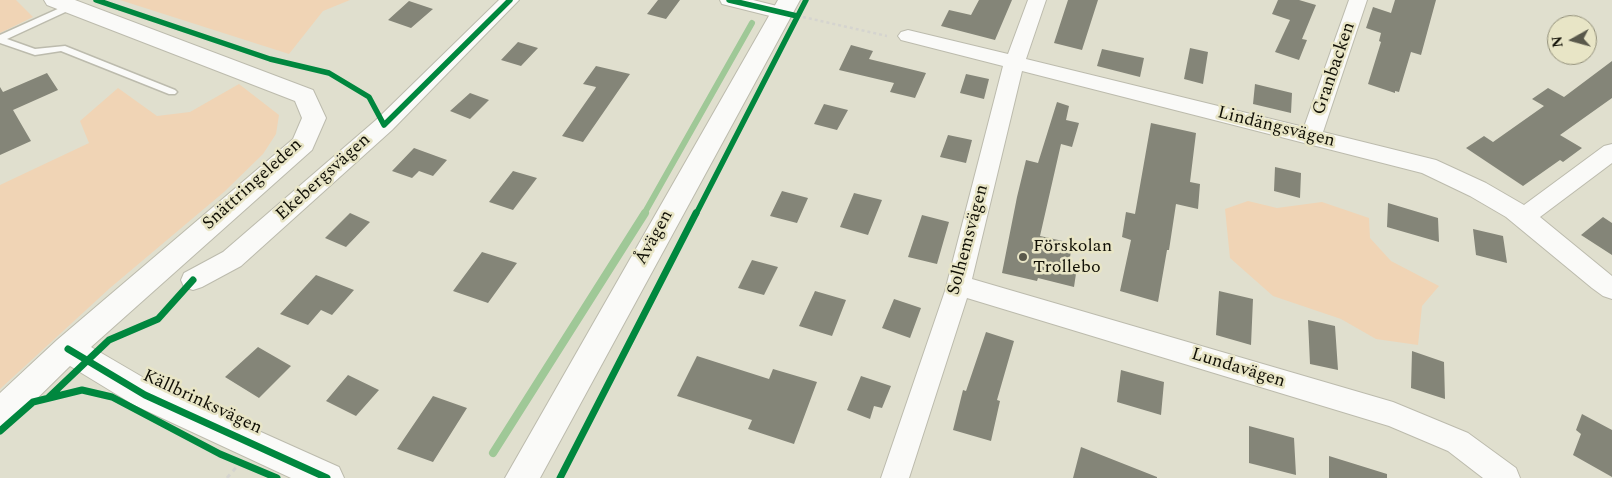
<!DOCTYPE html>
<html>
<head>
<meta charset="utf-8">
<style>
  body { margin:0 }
  #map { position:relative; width:1612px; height:478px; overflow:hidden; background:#e0dfce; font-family:Spectral,serif }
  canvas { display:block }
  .north { position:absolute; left:1547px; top:15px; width:50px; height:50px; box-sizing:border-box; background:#e8e5c6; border:1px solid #928f79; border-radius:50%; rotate:263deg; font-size:14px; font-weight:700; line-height:20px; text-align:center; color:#100f05 }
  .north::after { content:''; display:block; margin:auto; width:18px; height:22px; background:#59584b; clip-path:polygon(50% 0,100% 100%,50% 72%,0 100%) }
</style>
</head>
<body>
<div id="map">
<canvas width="1612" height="478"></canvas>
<div class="north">N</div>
</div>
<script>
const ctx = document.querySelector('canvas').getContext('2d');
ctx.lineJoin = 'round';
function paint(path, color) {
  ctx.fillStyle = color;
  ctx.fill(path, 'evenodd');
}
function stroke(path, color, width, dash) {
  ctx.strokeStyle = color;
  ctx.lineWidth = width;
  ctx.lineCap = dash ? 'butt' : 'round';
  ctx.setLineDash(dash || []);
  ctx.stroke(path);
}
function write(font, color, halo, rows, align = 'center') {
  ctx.font = font + ' Spectral,serif';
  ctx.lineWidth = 5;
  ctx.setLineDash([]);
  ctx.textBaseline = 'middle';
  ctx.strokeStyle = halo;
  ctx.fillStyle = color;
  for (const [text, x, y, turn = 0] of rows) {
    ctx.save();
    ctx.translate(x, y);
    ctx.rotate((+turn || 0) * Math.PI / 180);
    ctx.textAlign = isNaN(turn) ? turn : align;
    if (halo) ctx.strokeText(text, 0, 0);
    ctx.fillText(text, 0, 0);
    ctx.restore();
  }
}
paint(new Path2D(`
  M0,0H16L33,17L0,33Z
  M120,0H350L323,11L289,54Z
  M239,84L279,115L276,134L263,154L224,192L110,288L0,389V185L89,143L80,121L118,88L157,116L190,112Z
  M1248,201L1277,208L1322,202L1369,218L1370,238L1391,261L1439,286L1422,306L1418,345L1376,339L1341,319L1273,296L1230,258L1225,209Z`), '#f0d4b5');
stroke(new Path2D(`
  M644,214L752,23`), '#9fc897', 6);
stroke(new Path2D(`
  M493,453L645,213`), '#9fc897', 8);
paint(new Path2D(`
  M658,0H680L666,19L647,14Z
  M979,0H1012L995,40L941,26L949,10L971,15Z
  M1068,0H1098L1082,50L1054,43Z
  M1278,0H1299L1316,5L1302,39L1307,40L1299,60L1275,52L1290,20L1272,14Z
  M1395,0H1436L1421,55L1411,52L1399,92L1395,91V93L1368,84L1381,42L1379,41L1381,33L1366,28L1373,7L1391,13Z
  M409,1L433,9L411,28L388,20Z
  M518,42L538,48L521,66L501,60Z
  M851,45L873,51L869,59L926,73L915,98L890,92L894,83L839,70Z
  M1190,48L1208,52L1203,84L1184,79Z
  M1102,49L1144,58L1140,77L1097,66Z
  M1612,61V98L1560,135L1582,148L1563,162L1560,160L1523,186L1466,148L1484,136L1493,142L1544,106L1532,99L1548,88L1564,97Z
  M596,66L630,74L583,142L562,136L595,89L596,87L583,84Z
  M47,73L58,90L13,110L31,141L0,155V87L3,92Z
  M966,74L989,79L984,99L960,93Z
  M1255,84L1292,93L1291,113L1253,104Z
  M470,93L489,100L470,119L450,111Z
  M1057,102L1069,106L1066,120L1079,123L1072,147L1061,144L1040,236L1072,243L1069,265L1077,267L1074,287L1038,278L1037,281L1002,273L1017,197L1026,160L1038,163Z
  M824,104L848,110L837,130L814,124Z
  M1151,123L1196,133L1190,182L1200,184L1198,209L1176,204L1169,250H1167L1158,302L1120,291L1131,240L1122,237L1126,212L1135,214Z
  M948,135L972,140L966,163L940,157Z
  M414,148L447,160L433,176L419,171L412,178L392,171Z
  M1275,167L1301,173L1300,198L1274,191Z
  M513,171L537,178L513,210L489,202Z
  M782,191L808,198L797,223L770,216Z
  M854,193L882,200L868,235L840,227Z
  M1388,203L1438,218L1439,242L1387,227Z
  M350,213L370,222L346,247L325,238Z
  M922,215L949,222L937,264L908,257Z
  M1603,217L1612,223V255L1581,235Z
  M1473,229L1503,236L1507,263L1476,255Z
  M482,252L517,263L488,303L453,291Z
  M752,260L778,267L764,295L738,288Z
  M316,275L354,290L332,315L321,310L308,325L280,314Z
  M815,291L846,300L832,336L799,326Z
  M1219,291L1253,299L1251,345L1216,335Z
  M894,299L921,308L910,338L882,328Z
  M1308,320L1335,326L1338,370L1310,364Z
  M986,332L1014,341L997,400L1000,401L991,441L953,430L963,390L966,391Z
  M258,347L291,366L259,398L225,377Z
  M1412,351L1444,362L1445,399L1411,388Z
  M697,356L769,379L773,369L817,382L794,444L748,429L752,420L677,396Z
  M1121,370L1164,382L1161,415L1117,402Z
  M348,375L379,390L356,416L326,401Z
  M861,376L891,386L882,408L874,406L870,419L847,410Z
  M433,396L467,408L433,462L397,449Z
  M1582,414L1612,430V477L1573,455L1581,434L1576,430Z
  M1249,426L1294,438L1296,475L1249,463Z
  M1081,447L1157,477V478H1073Z
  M1329,456L1387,474V478H1329Z`), '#848578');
const lane = new Path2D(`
  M71,3L75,6L74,8L7,39L35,49L65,46L175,90L177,92L175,94H169L61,51L35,55L0,43V35Z`);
const street = new Path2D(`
  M499,0H519L392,130L241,266L202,287L193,290L184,287L181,280L184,273L223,252L376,120Z
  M720,0H753L789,9L791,13L789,17L782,19L722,4Z
  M1028,0H1046L1026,59L1304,127L1349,0H1367L1323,132L1436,160L1486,183L1524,205L1604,146L1612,144V163L1540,217L1612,276V299L1603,296L1592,288L1506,217L1470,196L1422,173L1022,71L972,279L1393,402L1468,433L1516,468L1520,478H1483L1448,451L1389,426L967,298L909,478H881L945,291L1003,66L901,40L898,36L901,32L908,30L1008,54Z`);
const secondary = new Path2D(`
  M44,0H75L313,90L326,118L312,150L91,347L156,385L339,467L344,478H291L134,405L70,366L11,424L0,428V393L57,340L293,139L302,118L295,101L47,5Z
  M778,0H800L540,478H505Z`);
stroke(lane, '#bcbbad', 3);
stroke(street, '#bcbbad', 2);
stroke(secondary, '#bcbbad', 2);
stroke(new Path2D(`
  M803,17L887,36`), '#d5d4cf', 2.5, [3, 3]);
stroke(new Path2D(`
  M227,478L239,464`), '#d5d4cf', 3, [4.5, 4.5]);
paint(lane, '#fafaf8');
paint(street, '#fafaf8');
paint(secondary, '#fafaf8');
stroke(new Path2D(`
  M96,0L270,59L329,73L369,97L384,125L510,0
  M729,0L797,16
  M696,214L806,0`), '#00873e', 5.5);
stroke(new Path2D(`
  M68,349L145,395L327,478
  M49,397L109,340L158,319L193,280
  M0,431L33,402L82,390L112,397L220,454L277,478
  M560,478L696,213`), '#00873e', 7);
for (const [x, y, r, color] of [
  [1023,257,5,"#59584b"]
]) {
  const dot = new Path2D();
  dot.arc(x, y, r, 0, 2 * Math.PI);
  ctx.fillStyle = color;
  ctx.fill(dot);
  stroke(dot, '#e8e5c6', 2);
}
write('18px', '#100f05', '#e8e5c6', [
  ["Granbacken",1335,69,-71],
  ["Lindängsvägen",1276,128,14],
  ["Ekebergsvägen",324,178,-42],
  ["Snättringeleden",253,185,-42],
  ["Åvägen",655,238,-61],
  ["Solhemsvägen",969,240,-75],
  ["Lundavägen",1238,369,17],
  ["Källbrinksvägen",202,403,25]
]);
write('18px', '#100f05', '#e8e5c6', [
  ["Förskolan",1033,247],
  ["Trollebo",1033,268]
], 'left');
</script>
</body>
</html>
